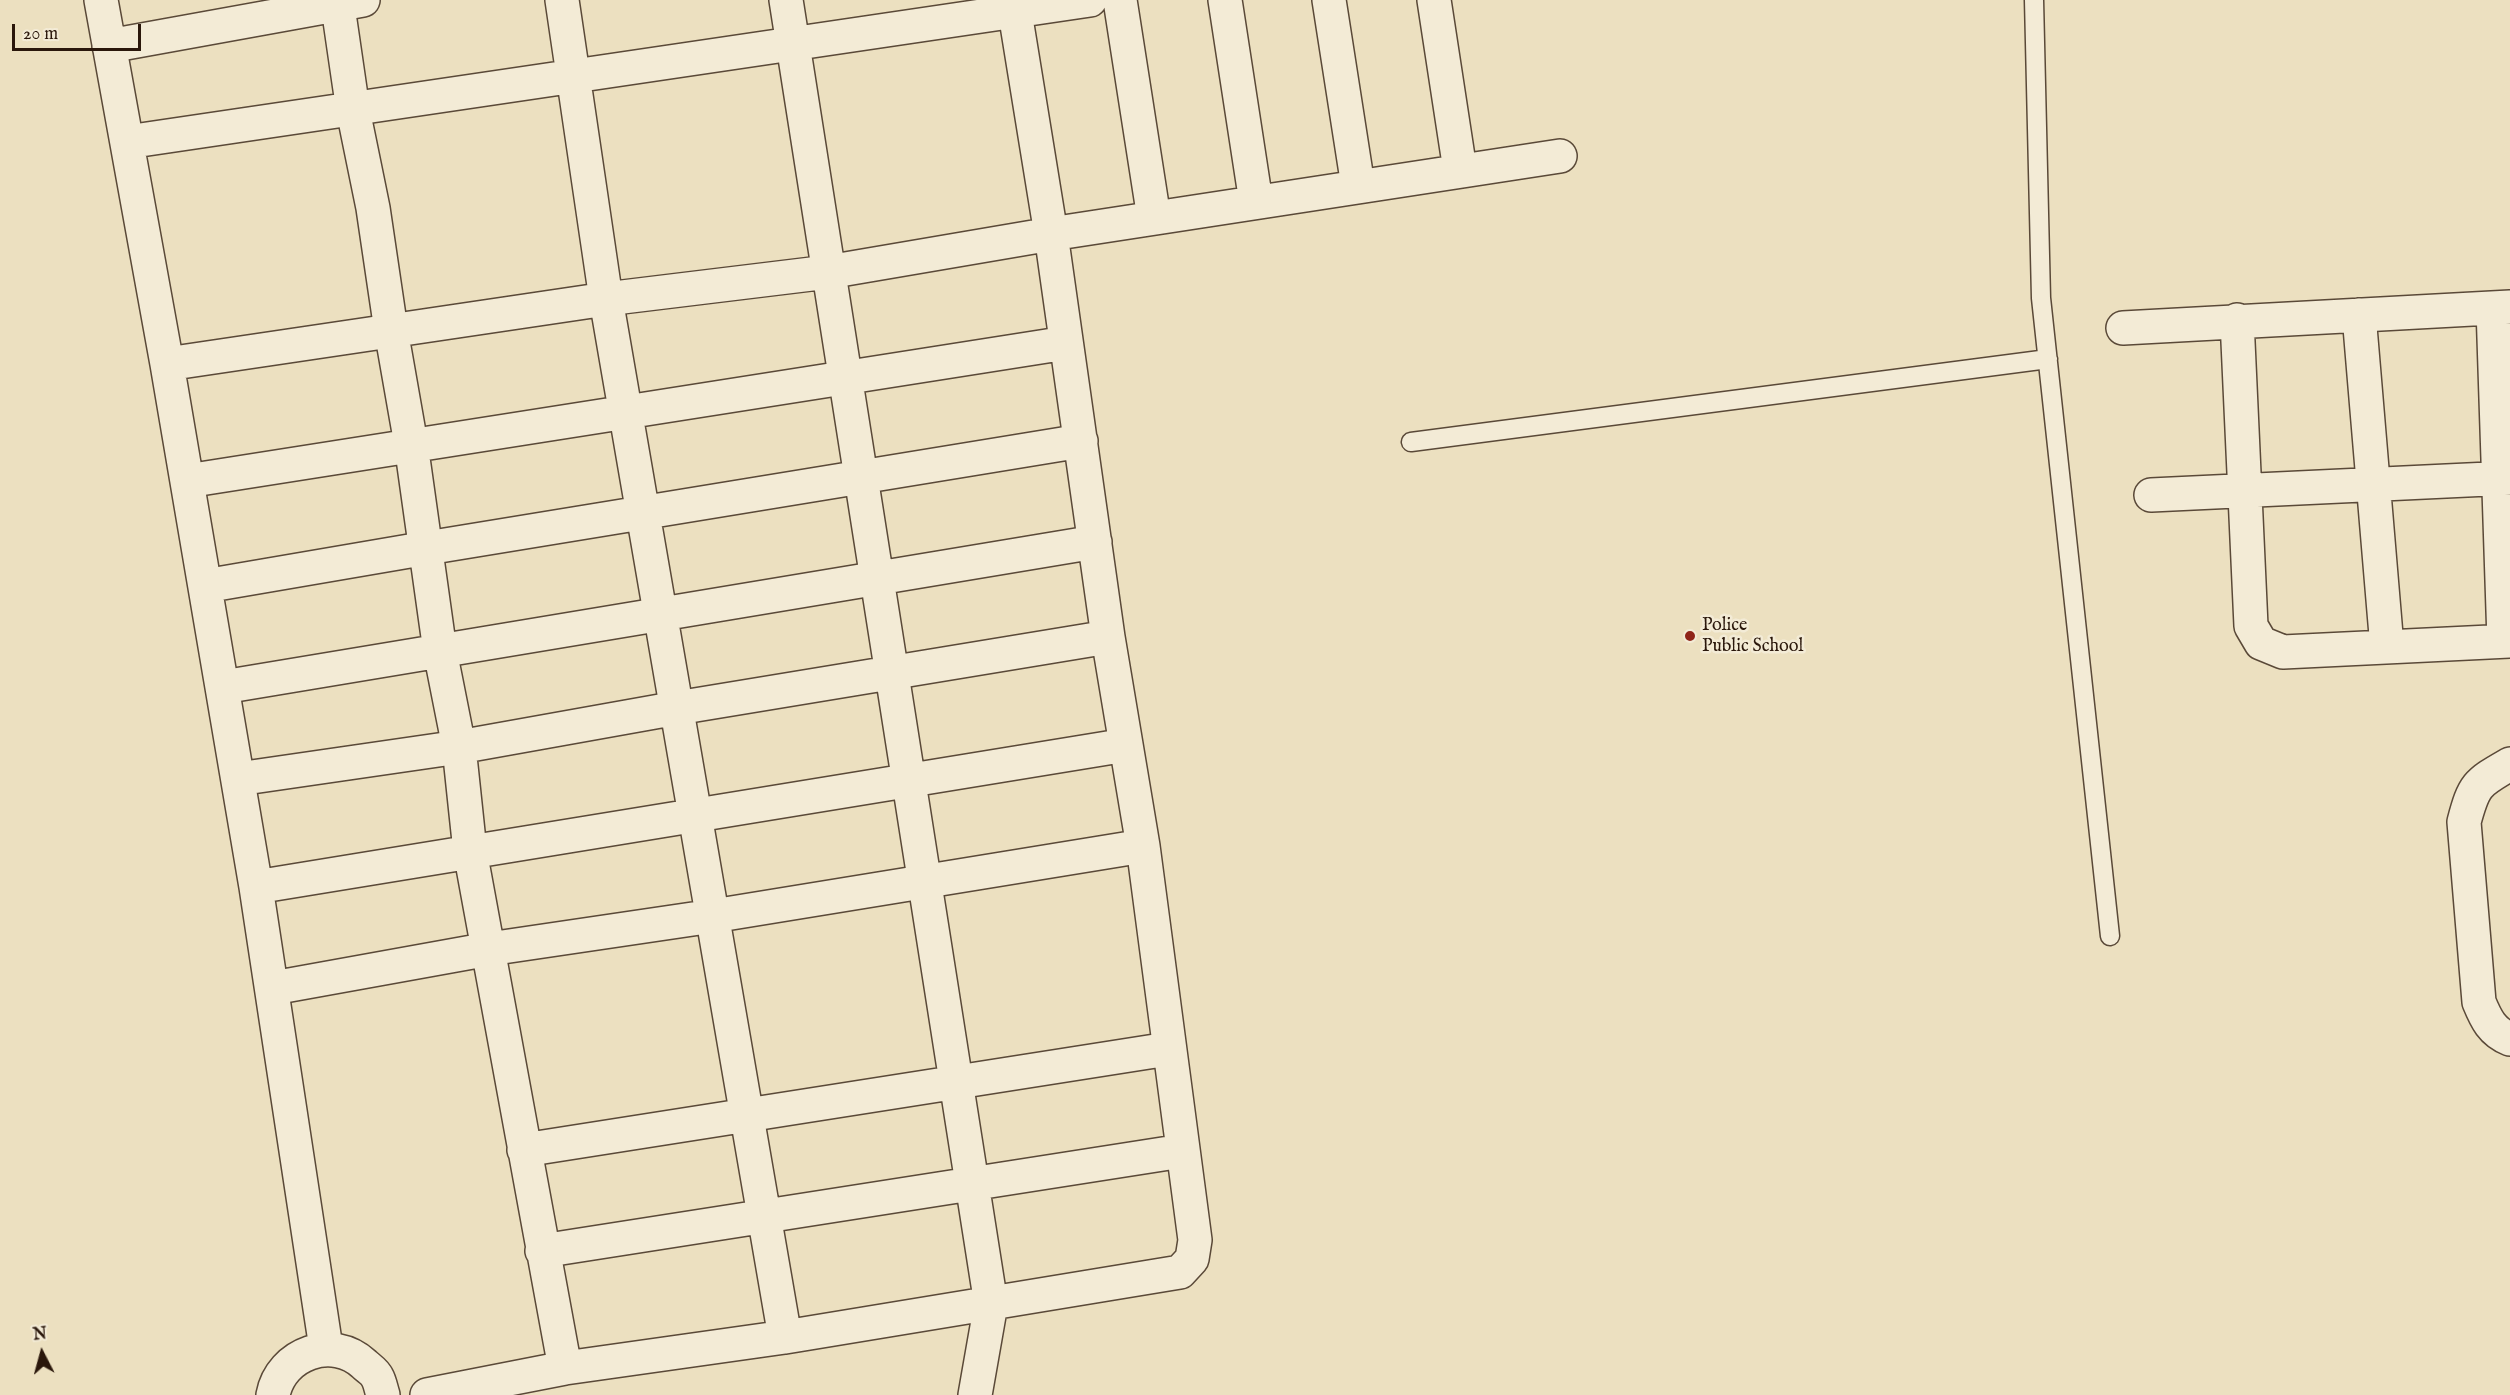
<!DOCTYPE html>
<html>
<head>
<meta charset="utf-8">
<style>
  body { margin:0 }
  #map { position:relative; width:2510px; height:1395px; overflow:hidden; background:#ece0c0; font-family:"IM FELL English",serif }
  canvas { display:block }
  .north { position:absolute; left:12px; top:1323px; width:60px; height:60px; -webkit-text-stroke:4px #f3ebd6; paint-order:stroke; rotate:354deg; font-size:16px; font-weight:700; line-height:24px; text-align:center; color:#2a170b }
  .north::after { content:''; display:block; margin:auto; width:21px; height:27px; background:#2a170b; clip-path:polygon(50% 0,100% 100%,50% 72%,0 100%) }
  .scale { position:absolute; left:12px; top:24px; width:129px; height:27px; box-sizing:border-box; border:3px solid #2a170b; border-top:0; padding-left:8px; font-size:18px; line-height:21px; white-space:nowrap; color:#2a170b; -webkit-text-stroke:4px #f3ebd6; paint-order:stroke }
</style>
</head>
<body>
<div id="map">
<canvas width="2510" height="1395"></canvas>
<div class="north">N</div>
<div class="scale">20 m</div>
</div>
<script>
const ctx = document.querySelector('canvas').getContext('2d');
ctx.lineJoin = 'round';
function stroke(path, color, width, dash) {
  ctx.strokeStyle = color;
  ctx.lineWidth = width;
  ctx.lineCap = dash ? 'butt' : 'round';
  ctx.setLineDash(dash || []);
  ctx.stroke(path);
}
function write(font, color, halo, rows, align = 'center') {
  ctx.font = font + ' "IM FELL English",serif';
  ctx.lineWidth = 5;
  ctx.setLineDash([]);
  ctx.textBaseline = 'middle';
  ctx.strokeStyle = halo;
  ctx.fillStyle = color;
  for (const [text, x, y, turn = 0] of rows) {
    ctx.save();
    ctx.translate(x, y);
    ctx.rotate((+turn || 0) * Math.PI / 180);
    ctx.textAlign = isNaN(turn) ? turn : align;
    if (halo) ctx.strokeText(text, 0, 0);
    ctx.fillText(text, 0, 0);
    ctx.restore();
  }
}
const service = new Path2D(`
  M2034,0L2041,298L2110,936
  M1411,442L2048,359`);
const minor = new Path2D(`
  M101,0L167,364L256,887L326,1348
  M337,0L353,110L373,208L391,330L411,444L440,651L459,747L470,851L565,1368
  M562,0L606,299L785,1337
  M786,0L991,1304L975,1395
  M1120,0L1154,218
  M1225,0L1256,202
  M1329,0L1358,186
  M1434,0L1460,170
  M109,46L363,0
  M127,142L1090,0
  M2493,308L2504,641
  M2359,315L2387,647
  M2237,320L2251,626L2261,643L2283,652L2510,641
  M2123,328L2510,307
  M167,364L606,299L828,272L1051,234L1560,156
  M187,481L1066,343
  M2151,495L2510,478
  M205,586L427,548L1081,441
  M223,687L1095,542
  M2510,764C2477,783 2474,784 2464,822L2479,1002C2486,1019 2492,1032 2510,1039
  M238,779L459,747L677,708L1108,637
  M256,887L1126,745
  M273,988L489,949L713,916L1143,846
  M524,1150L1168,1049
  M542,1251L1182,1151
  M273,1395C281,1353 333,1335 364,1364C368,1368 375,1372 377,1377C380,1382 381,1389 383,1395
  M427,1395L565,1368L785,1337L1180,1272L1192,1259L1195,1240L1143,846L1108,637L1051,234L1013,0`);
stroke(service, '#5a4938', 21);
stroke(minor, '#5a4938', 36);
stroke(service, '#f3ebd6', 18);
stroke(minor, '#f3ebd6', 33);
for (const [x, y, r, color] of [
  [1690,636,6,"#8f2418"]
]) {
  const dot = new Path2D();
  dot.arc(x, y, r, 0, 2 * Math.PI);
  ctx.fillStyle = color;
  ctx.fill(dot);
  stroke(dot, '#f3ebd6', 2);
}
write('18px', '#2a170b', '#f3ebd6', [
  ["Police",1702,626],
  ["Public School",1702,647]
], 'left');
</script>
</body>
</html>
